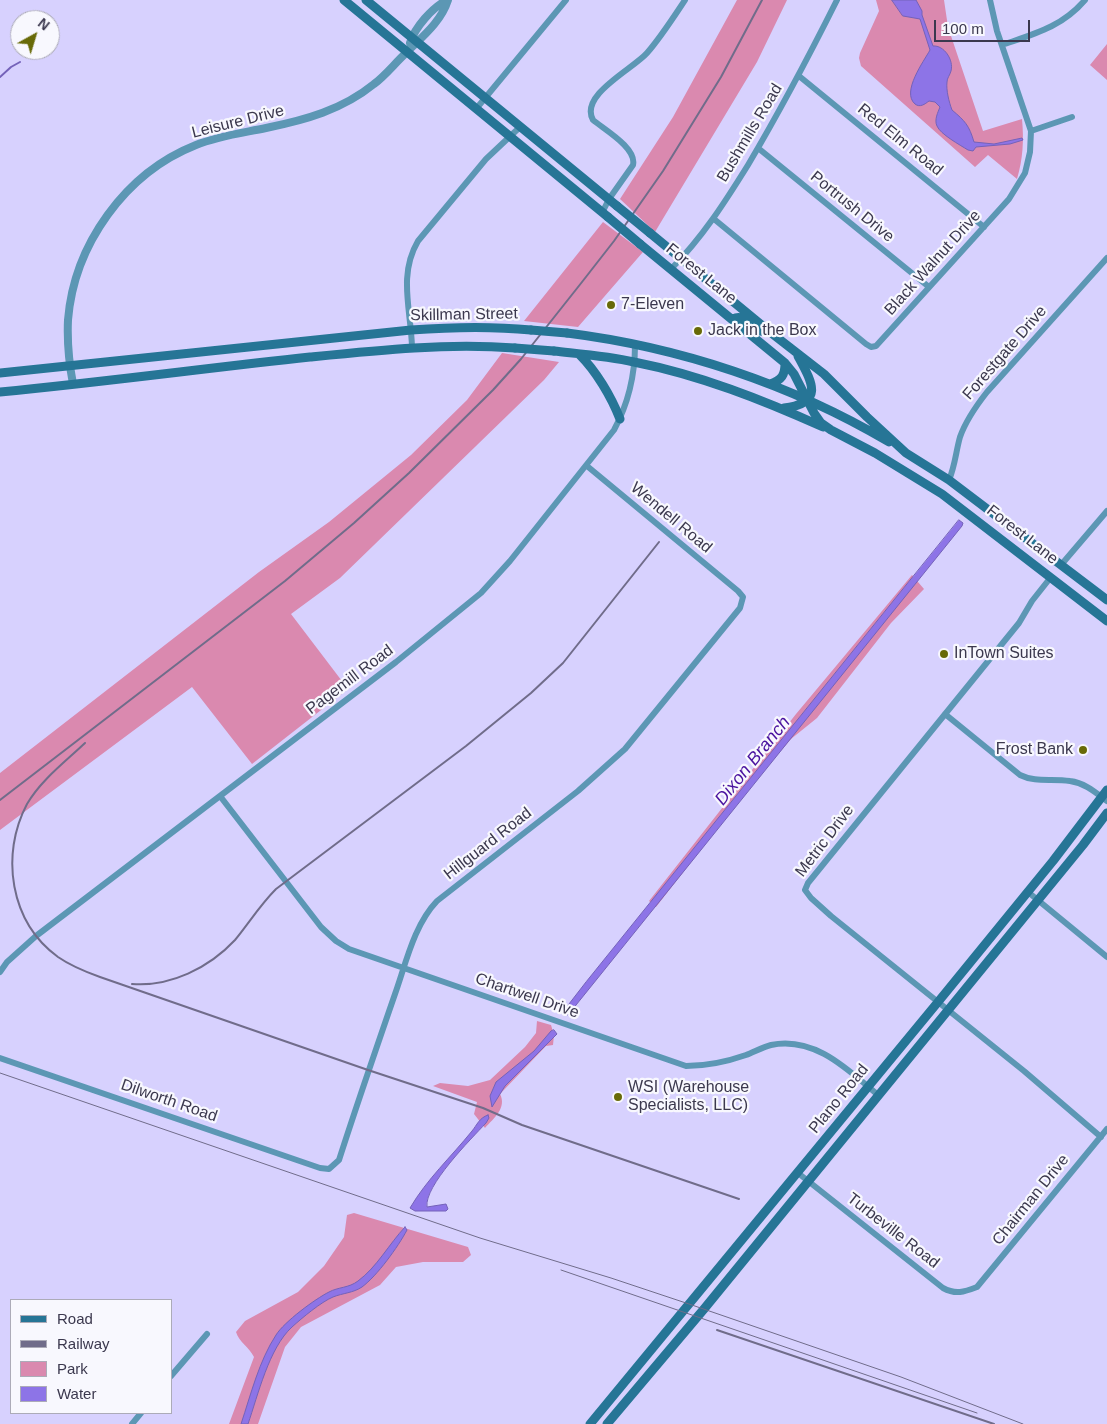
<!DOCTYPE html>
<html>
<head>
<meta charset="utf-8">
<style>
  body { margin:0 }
  #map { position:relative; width:1107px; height:1424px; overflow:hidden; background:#d7d1fe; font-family:Arial,sans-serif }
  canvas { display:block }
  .legend { position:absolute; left:10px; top:1299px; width:162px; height:115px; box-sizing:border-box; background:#f8f8fe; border:1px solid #acabb8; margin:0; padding:6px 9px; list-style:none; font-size:15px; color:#3b384e }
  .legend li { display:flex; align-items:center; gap:10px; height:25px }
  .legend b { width:25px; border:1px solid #acabb8 }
  .north { position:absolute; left:10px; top:10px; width:50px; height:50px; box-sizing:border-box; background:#f8f8fe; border:1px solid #acabb8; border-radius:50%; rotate:39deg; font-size:14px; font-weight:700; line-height:20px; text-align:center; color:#3b384e }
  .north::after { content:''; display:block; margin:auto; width:18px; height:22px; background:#686a08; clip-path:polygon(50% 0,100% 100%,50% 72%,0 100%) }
  .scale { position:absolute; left:934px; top:20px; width:96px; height:22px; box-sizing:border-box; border:2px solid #3b384e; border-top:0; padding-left:6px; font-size:15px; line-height:18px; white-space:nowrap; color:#3b384e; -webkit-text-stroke:4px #f8f8fe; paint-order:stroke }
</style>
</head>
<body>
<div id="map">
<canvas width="1107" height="1424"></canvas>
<ul class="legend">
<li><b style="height:6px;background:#267596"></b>Road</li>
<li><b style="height:6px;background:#706c8a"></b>Railway</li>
<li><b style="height:14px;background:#da89af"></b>Park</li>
<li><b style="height:14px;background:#8d74e7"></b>Water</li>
</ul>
<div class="north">N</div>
<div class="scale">100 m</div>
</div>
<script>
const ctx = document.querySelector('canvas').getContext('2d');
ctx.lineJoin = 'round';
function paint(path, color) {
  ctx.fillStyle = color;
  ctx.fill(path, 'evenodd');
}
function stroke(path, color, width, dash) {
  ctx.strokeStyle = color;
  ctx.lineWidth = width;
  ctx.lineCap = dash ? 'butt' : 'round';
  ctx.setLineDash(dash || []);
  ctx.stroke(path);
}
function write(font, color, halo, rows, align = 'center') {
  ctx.font = font + ' Arial,sans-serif';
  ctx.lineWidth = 4.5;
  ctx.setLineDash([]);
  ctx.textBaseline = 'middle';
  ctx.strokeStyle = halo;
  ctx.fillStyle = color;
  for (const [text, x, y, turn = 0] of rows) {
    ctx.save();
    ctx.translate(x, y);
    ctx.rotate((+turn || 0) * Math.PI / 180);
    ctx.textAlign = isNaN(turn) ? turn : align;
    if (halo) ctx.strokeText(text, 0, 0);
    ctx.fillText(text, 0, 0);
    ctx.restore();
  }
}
paint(new Path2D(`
  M737,0H787L757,62L655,232L620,199L673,117Z
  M876,0H944L948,27L983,131L1022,119C1024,140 1023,159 1017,179L988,155L975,167L861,66L859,58L860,53L879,11Z
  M1107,44V80L1090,65Z
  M603,222L643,252L578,327L524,321Z
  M502,353L559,362L544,380L340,578L291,614L348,689L252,764L192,687L0,830V773L259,572L329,522L411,455L467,400Z
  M912,575L924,589L891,623L817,718L791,739L749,788L656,907L649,901L796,714Z
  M537,1021L551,1025L554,1035L553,1045L546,1046L500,1094C507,1108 494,1118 485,1128L474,1114L477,1102L433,1086L440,1083L468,1086L490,1080L525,1047L536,1033Z
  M354,1213L468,1247L471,1255L463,1262H423L396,1267L380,1285L301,1327L285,1347L258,1424H229L254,1357C249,1347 239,1342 236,1332L245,1321L298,1292L324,1266L344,1237L347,1215Z`), '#da89af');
const water = new Path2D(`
  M892,0H916L922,11V15L933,46C944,45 954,60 951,71C950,75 947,78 947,82C946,90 949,102 952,110C965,121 969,125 974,142L994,144L1022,138L1023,140L1010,144L976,147L973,151L968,150C960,145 940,134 937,126C934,120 938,112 940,107L935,102L929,101C925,104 920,108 915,104C901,92 924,61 930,50L920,19L903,16Z
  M959,520L963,523L962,526L568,1015L562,1013L586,982Z
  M554,1030L557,1034L505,1086L492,1107L490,1096L496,1082L534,1051L551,1031Z
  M488,1115L489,1118L486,1123C471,1139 424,1186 427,1207L446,1204L448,1209L446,1211H415L410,1208C427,1179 451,1157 472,1131C477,1125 479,1118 488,1115Z
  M405,1227L407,1230C398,1247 377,1276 362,1287C353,1293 343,1293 333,1297C321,1302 302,1318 292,1327C269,1348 258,1395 248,1424H241C251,1394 259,1361 276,1335C284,1322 315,1299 329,1292C338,1287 349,1288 358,1281C377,1267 389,1244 405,1227Z`);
paint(water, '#8d74e7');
stroke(water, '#7462b9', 1);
stroke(new Path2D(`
  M0,77L11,67L20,62`), '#7462b9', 2);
stroke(new Path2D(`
  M1002,45C1034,34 1062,27 1085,0
  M799,76L984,227
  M476,109L566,0
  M1031,131L1072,117
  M758,148L929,287
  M602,213L609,199L633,165C637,148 605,130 593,120C579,95 633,69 647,53C661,37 673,18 685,0
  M714,219L866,344L871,347L876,346L1009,199L1025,173L1030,152L1031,131L997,31L990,0
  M671,269C702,238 725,202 748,165C780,111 809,56 837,0
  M412,347C411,310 398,275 418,241L486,159L520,127
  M949,480C955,466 956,451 960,437C966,420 976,406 987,392L1107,258
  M1061,565L1107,511
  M1051,577L1032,601L1019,623L808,883L805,890L811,898L831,916L1024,1071L1101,1137
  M945,714L1020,775C1036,783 1052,778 1070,781C1085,783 1095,792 1107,801
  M220,796L321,927L336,941L349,949L686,1066C708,1066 726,1062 746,1055C754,1052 763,1047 771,1045C815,1036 848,1070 878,1095
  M1028,892L1107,957
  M0,972L7,962L36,936L396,662L481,593L510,561L614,430C628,404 635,374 635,345
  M0,1058L320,1168L329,1169L339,1160C357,1104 376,1049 395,994C406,963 414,925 437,901L578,791L625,749L740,608L743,597L738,591L587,466
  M798,1173L943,1288C956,1295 964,1292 977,1287L1107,1129
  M171,1376L207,1334
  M132,1424L141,1413`), '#5c97b4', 6);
stroke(new Path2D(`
  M410,43C415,27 432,8 447,0
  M73,384C69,363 67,342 68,320C74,245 125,173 196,145C218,136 242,133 266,128C305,120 342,110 374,84C386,75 395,63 406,53C422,37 441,22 448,0`), '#5c97b4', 8);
stroke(new Path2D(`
  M344,0L608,217
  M366,0L617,206
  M650,233L770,332L824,374L867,417L906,453L949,480L1107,600
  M640,244L785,363L794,374L814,413L821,423L831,430L875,453L942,494L1107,621
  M733,319C744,313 748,326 757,330C761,332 766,332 770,332
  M567,333C679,347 791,384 889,442
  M554,351C581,354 608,356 634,362C700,375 763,400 823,427
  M579,354C596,371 611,396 620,419
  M0,373L411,330C451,327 491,326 531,330
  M770,384C782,380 785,375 785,363
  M0,392C104,382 207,368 310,357C379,350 446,343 515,348
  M784,408C825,403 812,382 798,356
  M590,1424L938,1002L1053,861L1107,790
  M607,1424L704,1309L1083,845L1107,813`), '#267596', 9);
stroke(new Path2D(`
  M0,1073L480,1238L611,1278L689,1304L901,1377L1023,1424
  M561,1270L977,1413`), '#706c8a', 1);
stroke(new Path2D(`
  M85,743C65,762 41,780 27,804C0,855 10,922 58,957C71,966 86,972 100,977L368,1070L483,1108L522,1125L739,1199
  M0,800L285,581L354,523L409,473L493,390L521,359L582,282L614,241L663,171L721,77L762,0
  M132,984C170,987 209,968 235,940C249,923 260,905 276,889L466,746L531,693L563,663L659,542
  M717,1330L994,1424`), '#706c8a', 2);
stroke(new Path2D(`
  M617,206L650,233
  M608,217L640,244
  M531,330L567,333
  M515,348L554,351`), '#267596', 9);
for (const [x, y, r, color] of [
  [611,305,5,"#686a08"],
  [698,331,5,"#686a08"],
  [944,654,5,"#686a08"],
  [1083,750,5,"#686a08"],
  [618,1097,5,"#686a08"]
]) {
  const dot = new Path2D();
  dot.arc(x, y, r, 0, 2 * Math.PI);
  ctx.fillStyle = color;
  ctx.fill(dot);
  stroke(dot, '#f8f8fe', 2);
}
write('16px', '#3b384e', '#f8f8fe', [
  ["Leisure Drive",238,122,-14],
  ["Bushmills Road",750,133,-59],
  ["Red Elm Road",900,140,39],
  ["Portrush Drive",852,207,39],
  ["Black Walnut Drive",933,263,-48],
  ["Forest Lane",701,274,39],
  ["Skillman Street",464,315,-1],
  ["Forestgate Drive",1005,353,-49],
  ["Wendell Road",671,518,40],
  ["Forest Lane",1022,535,38],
  ["Pagemill Road",350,680,-37],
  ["Metric Drive",825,841,-53],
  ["Hillguard Road",488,844,-38],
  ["Chartwell Drive",527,996,19],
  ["Plano Road",839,1099,-51],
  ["Dilworth Road",169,1101,19],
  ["Chairman Drive",1031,1200,-51],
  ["Turbeville Road",893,1231,38]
]);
write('16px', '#3b384e', '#f8f8fe', [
  ["7-Eleven",621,305],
  ["Jack in the Box",708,331],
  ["InTown Suites",954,654],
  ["Frost Bank",1073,750,"right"],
  ["WSI (Warehouse",628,1088],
  ["Specialists, LLC)",628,1106]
], 'left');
write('italic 18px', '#49129f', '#f8f8fe', [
  ["Dixon Branch",753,761,-51]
]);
</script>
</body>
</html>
